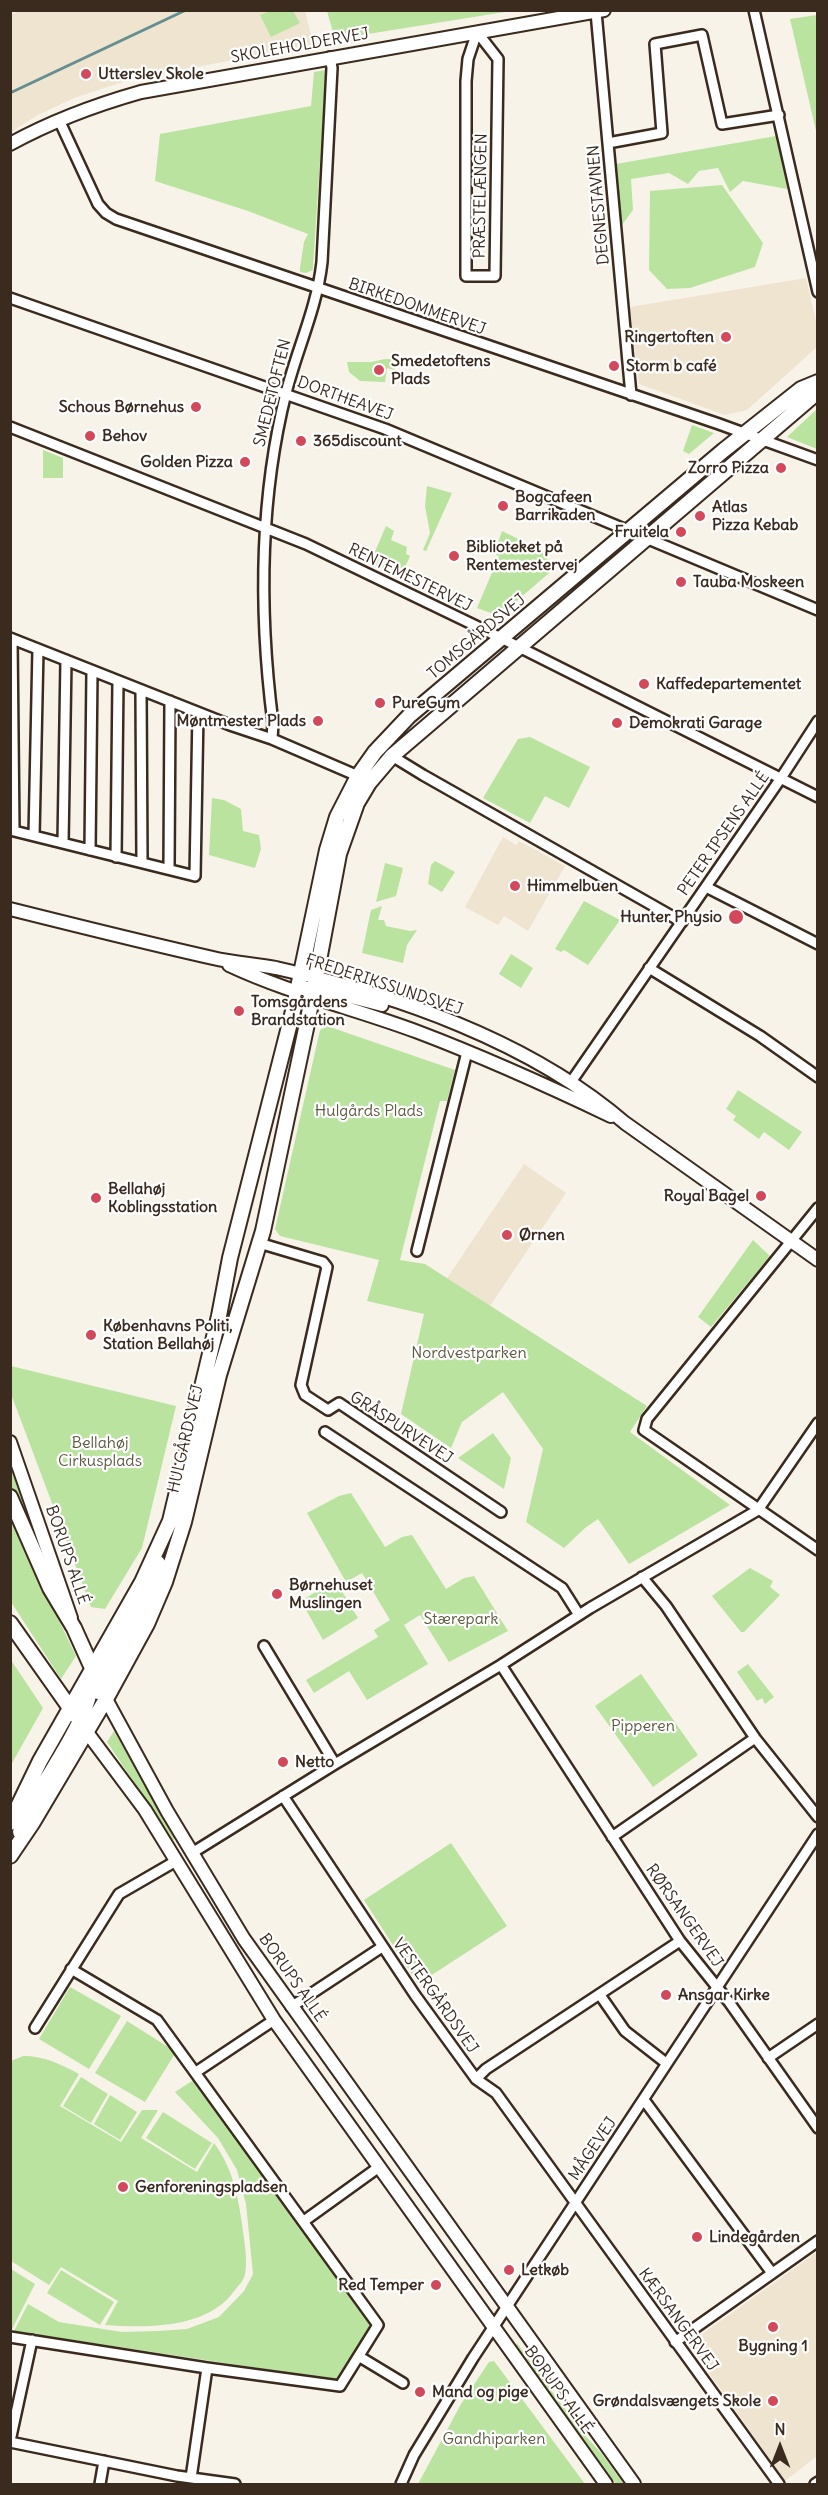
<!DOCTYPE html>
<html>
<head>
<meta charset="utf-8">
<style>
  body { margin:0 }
  #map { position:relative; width:828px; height:2495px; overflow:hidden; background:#f8f3e9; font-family:Delius,sans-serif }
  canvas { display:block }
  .frame { position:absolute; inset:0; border:12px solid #3b2a1e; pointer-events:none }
  .north { position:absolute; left:750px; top:2417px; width:60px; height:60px; -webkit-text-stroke:4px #fff; paint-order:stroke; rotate:0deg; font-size:16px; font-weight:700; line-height:24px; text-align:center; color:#3b2a1e }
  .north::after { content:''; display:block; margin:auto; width:21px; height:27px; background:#3b2a1e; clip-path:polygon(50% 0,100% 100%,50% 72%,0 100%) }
</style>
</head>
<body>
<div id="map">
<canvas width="828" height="2495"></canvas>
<div class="frame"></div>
<div class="north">N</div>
</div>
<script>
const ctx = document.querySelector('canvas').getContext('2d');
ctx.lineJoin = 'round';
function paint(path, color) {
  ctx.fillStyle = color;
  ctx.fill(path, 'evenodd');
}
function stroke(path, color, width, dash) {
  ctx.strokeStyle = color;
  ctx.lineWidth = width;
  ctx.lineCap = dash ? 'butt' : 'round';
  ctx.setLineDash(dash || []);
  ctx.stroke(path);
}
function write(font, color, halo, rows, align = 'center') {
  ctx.font = font + ' Delius,sans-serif';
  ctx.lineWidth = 4.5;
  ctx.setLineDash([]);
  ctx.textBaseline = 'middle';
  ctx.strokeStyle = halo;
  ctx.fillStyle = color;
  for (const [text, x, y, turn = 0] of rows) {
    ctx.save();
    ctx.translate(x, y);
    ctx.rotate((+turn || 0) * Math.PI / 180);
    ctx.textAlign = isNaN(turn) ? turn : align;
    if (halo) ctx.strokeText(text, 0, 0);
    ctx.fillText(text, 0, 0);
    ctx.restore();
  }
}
paint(new Path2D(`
  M19,11H305L314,45L132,79L74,98L38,115L11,132V15Z
  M806,278L817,325V347L747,410L725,415L639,384L630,307Z
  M503,837L516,845L519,841L565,866L528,931L504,916L498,925L465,907Z
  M524,1164L566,1193L490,1306L447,1278Z
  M817,2252V2456L785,2481L690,2346L691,2342Z`), '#efe4cf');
paint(new Path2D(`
  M270,11H293L300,23L271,37L260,15Z
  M327,11V10L511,11L343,38L333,32Z
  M817,15H818L817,135L790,19Z
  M326,70L313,267V270L306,273L300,272V268L304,242L308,234L248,211L155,181L160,134L311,106L314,72Z
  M776,136L787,189L743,181L730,192L718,168L699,171L688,184L669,173L631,179L633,210L622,225L616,164Z
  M722,185L763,243L755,267L690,288L667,289L649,270L650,191Z
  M385,359H391L397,367L394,370L387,368L385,382L360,381L349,372L347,362H371Z
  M817,409V449L787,437Z
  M692,425L714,433L689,454L683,451Z
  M43,450L63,458V478H43Z
  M427,486L452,493L426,551L423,550L430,533L425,506Z
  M386,526L394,531L391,540L407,547L406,554L410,556L401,577L370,563Z
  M502,531L541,550L555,568L499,616L477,608L499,556L494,554Z
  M530,737L590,767L569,808L545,796L530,823L483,798L518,739Z
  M212,798L224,800L241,809L243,831L259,835L261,849L255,868L209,855Z
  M435,861L455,872L442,892L428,884L431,865Z
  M385,863L403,868L396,896L376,902Z
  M584,901L620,920L588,965L564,950L561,952L555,949Z
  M382,906L378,920H384L386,926L410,931L417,930L407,945L403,963L362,953L371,910Z
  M511,954L533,968L521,988L499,974Z
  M327,1026L455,1070L447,1101H440L400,1260L425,1264L647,1406L630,1432L730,1505L629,1564L598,1519L585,1528L564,1548L526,1522L543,1449L503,1392L462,1422L451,1448L401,1414L424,1314L367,1301L379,1260L280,1236L275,1229L320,1030Z
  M738,1090L802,1132L789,1150L764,1132L759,1139L733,1120L736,1116L726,1109Z
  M753,1240L770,1256L711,1327L698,1317Z
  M11,1366L176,1406L142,1548L105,1609L91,1607L11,1394Z
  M493,1433L511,1458L504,1489L458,1458Z
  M10,1461L33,1521L21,1542L76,1656L61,1679L11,1602Z
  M351,1493L385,1547L402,1537L412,1535L446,1589L464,1578L474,1576L508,1631L449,1662L420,1615L404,1625L428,1664L367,1700L349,1671L314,1693L306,1680L378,1637L374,1630L390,1620L362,1573L346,1582L307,1513L339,1496Z
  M750,1568L773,1581L770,1587L780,1595L744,1632H741L712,1596Z
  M335,1580L358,1618L323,1640L301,1601Z
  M11,1660L43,1708L11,1765Z
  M748,1664L774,1697L765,1704L762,1698L757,1701L737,1672Z
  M641,1674L698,1755L653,1787L595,1706Z
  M114,1731L175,1839L173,1840L107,1742Z
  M451,1843L507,1926L418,1984L364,1900Z
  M70,1987L121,2016L89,2069L39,2039Z
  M127,2021L176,2052L145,2102L95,2073Z
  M23,2056C45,2056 60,2064 79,2074L60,2106L121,2142L142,2110H158L141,2138L197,2172L214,2143C232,2167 238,2195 242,2224C244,2240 248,2259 245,2274C244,2280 239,2285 235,2290C208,2329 147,2328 105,2325L118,2301L61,2267L49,2285L11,2261V2061Z
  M81,2077L108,2094L91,2123L63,2106Z
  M195,2079L372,2322L337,2380L14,2331L28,2304L59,2322L122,2332L158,2331L187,2329L219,2317L244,2291L253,2274L246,2204L237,2170L218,2138L175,2092Z
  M110,2095L137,2112L120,2140L94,2124Z
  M163,2112L212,2143L195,2169L146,2138Z
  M11,2269L35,2284L11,2331L10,2269Z
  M61,2270L114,2302L100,2325L47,2293Z
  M517,2343L580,2430L601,2453L624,2484H616L516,2346Z
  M494,2361L585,2484H418L461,2404L489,2362Z`), '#b9e39f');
stroke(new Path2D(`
  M10,93L186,10`), '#648e90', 3);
const street = new Path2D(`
  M754,10L818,292
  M596,12L631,395
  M477,32L498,59L495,276H466V81L468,59Z
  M59,120L98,204L106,213L116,219L719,424L818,460
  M608,143L662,133L655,44L702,35L722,124L779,115
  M10,298L385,429L629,531
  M10,427L306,544L501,638L818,797
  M646,538L818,610
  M10,638L230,725L272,739L358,776
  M12,639L14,831L195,876L198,713
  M141,690L142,862
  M272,739L273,723C259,614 259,501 286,393C297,349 317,308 322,262L332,68L330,57
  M392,756L423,775L682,922
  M34,836L38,649
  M63,843L66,660
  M90,850L92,671
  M116,857L118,681
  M169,869L170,701
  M706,887L818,944
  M649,968L760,1036L818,1077
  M571,1082L781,778L818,721
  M818,1208L647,1419L644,1430L818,1550
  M259,1243L323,1262L327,1267L301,1385L305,1395L328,1410L339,1403L501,1512
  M417,1251L467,1052
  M325,1432L562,1588L579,1615
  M642,1577L666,1606L755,1738L818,1817
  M264,1646L335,1764
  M501,1665L680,1941L729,2002L818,2128
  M283,1796L415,1995L476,2079L496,2093L779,2484
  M612,1837L755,1738
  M192,1853L335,1764L501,1665L590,1608L758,1510L818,1423
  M600,1995L625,2031L666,2063
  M291,2007L382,1947
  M35,2028L119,1894L176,1861
  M768,2058L818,2024
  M196,2072L274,2020
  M476,2079L486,2069L680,1941
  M644,2100L772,2273
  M304,2221L379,2167
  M10,2337L207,2368L340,2386L378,2325L157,2020L71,1969
  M675,2342L818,2241
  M360,2357L403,2383
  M10,2441L32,2340
  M10,2442L177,2476L235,2484
  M191,2478L207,2368
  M100,2484L104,2461
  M401,2484L414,2455L473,2358L818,1834
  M815,2484L818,2482`);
const secondary = new Path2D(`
  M10,144C52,121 95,105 141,92L604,10
  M10,909C78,926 146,943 213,958C234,963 256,964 276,968C397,995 531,1042 625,1123L818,1260
  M229,965C291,994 354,1008 418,1032C484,1057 548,1086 611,1116
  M305,988H317L382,1005
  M10,1442L71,1618
  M106,1699L167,1811L244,1939L634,2484
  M86,1731L145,1810L274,2020L606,2484`);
const primary = new Path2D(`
  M10,1497L50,1588L74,1628L106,1699
  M10,1623L75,1715
  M98,1692C114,1647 150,1610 158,1563
  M10,1823L40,1761L142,1582L170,1521L219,1316L230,1258L293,1011L327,850L337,817L358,776L375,752L409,716L724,450L801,389L818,382
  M20,1832C37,1782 89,1729 92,1677
  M10,1856L33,1822L106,1699L147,1624L165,1582L184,1522L219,1375L263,1231L308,1019L339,854L357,803L369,783L392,756L813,396L818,389`);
stroke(street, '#3b2a1e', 14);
stroke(secondary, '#3b2a1e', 16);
stroke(primary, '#3b2a1e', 18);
stroke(street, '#fff', 9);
stroke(secondary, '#fff', 12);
stroke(primary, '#fff', 14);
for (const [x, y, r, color] of [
  [86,74,6,"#d1495b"],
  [726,337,6,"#d1495b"],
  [614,366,6,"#d1495b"],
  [379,370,6,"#d1495b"],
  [196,407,6,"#d1495b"],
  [90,436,6,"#d1495b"],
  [301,441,6,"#d1495b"],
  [245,462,6,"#d1495b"],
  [781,468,6,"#d1495b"],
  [503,506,6,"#d1495b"],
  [700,516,6,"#d1495b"],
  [681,532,6,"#d1495b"],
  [454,556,6,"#d1495b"],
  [681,582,6,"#d1495b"],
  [644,684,6,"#d1495b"],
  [380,703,6,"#d1495b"],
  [318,721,6,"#d1495b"],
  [617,723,6,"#d1495b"],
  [515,886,6,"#d1495b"],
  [736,917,8,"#d1495b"],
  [239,1011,6,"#d1495b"],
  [761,1196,6,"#d1495b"],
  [96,1198,6,"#d1495b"],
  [507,1235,6,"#d1495b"],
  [91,1335,6,"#d1495b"],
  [277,1594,6,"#d1495b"],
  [283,1762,6,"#d1495b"],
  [666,1995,6,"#d1495b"],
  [123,2187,6,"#d1495b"],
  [697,2237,6,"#d1495b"],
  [509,2270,6,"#d1495b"],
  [436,2285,6,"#d1495b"],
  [773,2327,6,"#d1495b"],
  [420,2392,6,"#d1495b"],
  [773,2401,6,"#d1495b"]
]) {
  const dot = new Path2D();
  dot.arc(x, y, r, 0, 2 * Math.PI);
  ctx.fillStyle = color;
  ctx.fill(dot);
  stroke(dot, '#fff', 2);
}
write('16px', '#3b2a1e', '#fff', [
  ["SKOLEHOLDERVEJ",300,46,-10],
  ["PRÆSTELÆNGEN",481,196,-89],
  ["DEGNESTAVNEN",599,205,-95],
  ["BIRKEDOMMERVEJ",417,307,19],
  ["SMEDETOFTEN",273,393,-76],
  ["DORTHEAVEJ",345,399,20],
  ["RENTEMESTERVEJ",410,578,26],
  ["TOMSGÅRDSVEJ",477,637,-40],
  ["PETER IPSENS ALLÉ",724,834,-55],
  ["FREDERIKSSUNDSVEJ",384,985,18],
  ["GRÅSPURVEVEJ",401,1428,33],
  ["HULGÅRDSVEJ",186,1439,-77],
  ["BORUPS ALLÉ",67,1555,71],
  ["RØRSANGERVEJ",684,1916,55],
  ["BORUPS ALLÉ",292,1978,55],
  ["VESTERGÅRDSVEJ",435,1996,55],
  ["MÅGEVEJ",593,2149,-56],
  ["KÆRSANGERVEJ",678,2320,54],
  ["BORUPS ALLÉ",558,2390,54]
]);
write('bold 16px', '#3b2a1e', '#fff', [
  ["Utterslev Skole",98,74],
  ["Ringertoften",714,337,"right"],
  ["Smedetoftens",391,361],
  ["Plads",391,379],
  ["Storm b café",626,366],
  ["Schous Børnehus",184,407,"right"],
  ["Behov",102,436],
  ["365discount",313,441],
  ["Golden Pizza",233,462,"right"],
  ["Zorro Pizza",769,468,"right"],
  ["Bogcafeen",515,497],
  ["Barrikaden",515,515],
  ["Atlas",712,507],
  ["Pizza Kebab",712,525],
  ["Fruitela",669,532,"right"],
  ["Biblioteket på",466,547],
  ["Rentemestervej",466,565],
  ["Tauba Moskeen",693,582],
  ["Kaffedepartementet",656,684],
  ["PureGym",392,703],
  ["Møntmester Plads",306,721,"right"],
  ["Demokrati Garage",629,723],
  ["Himmelbuen",527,886],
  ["Hunter Physio",722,917,"right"],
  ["Tomsgårdens",251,1002],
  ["Brandstation",251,1020],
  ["Bellahøj",108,1189],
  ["Koblingsstation",108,1207],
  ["Royal Bagel",749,1196,"right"],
  ["Ørnen",519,1235],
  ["Københavns Politi,",103,1326],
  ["Station Bellahøj",103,1344],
  ["Børnehuset",289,1585],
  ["Muslingen",289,1603],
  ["Netto",295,1762],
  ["Ansgar Kirke",678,1995],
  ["Genforeningspladsen",135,2187],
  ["Lindegården",709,2237],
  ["Letkøb",521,2270],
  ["Red Temper",424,2285,"right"],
  ["Bygning 1",773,2346,"center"],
  ["Mand og pige",432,2392],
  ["Grøndalsvængets Skole",761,2401,"right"]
], 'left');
write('16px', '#5a583e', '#fff', [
  ["Hulgårds Plads",369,1111],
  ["Nordvestparken",469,1353],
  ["Bellahøj",100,1443],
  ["Cirkusplads",100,1461],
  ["Stærepark",461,1619],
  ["Pipperen",643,1726],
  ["Gandhiparken",494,2439]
]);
</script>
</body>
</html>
